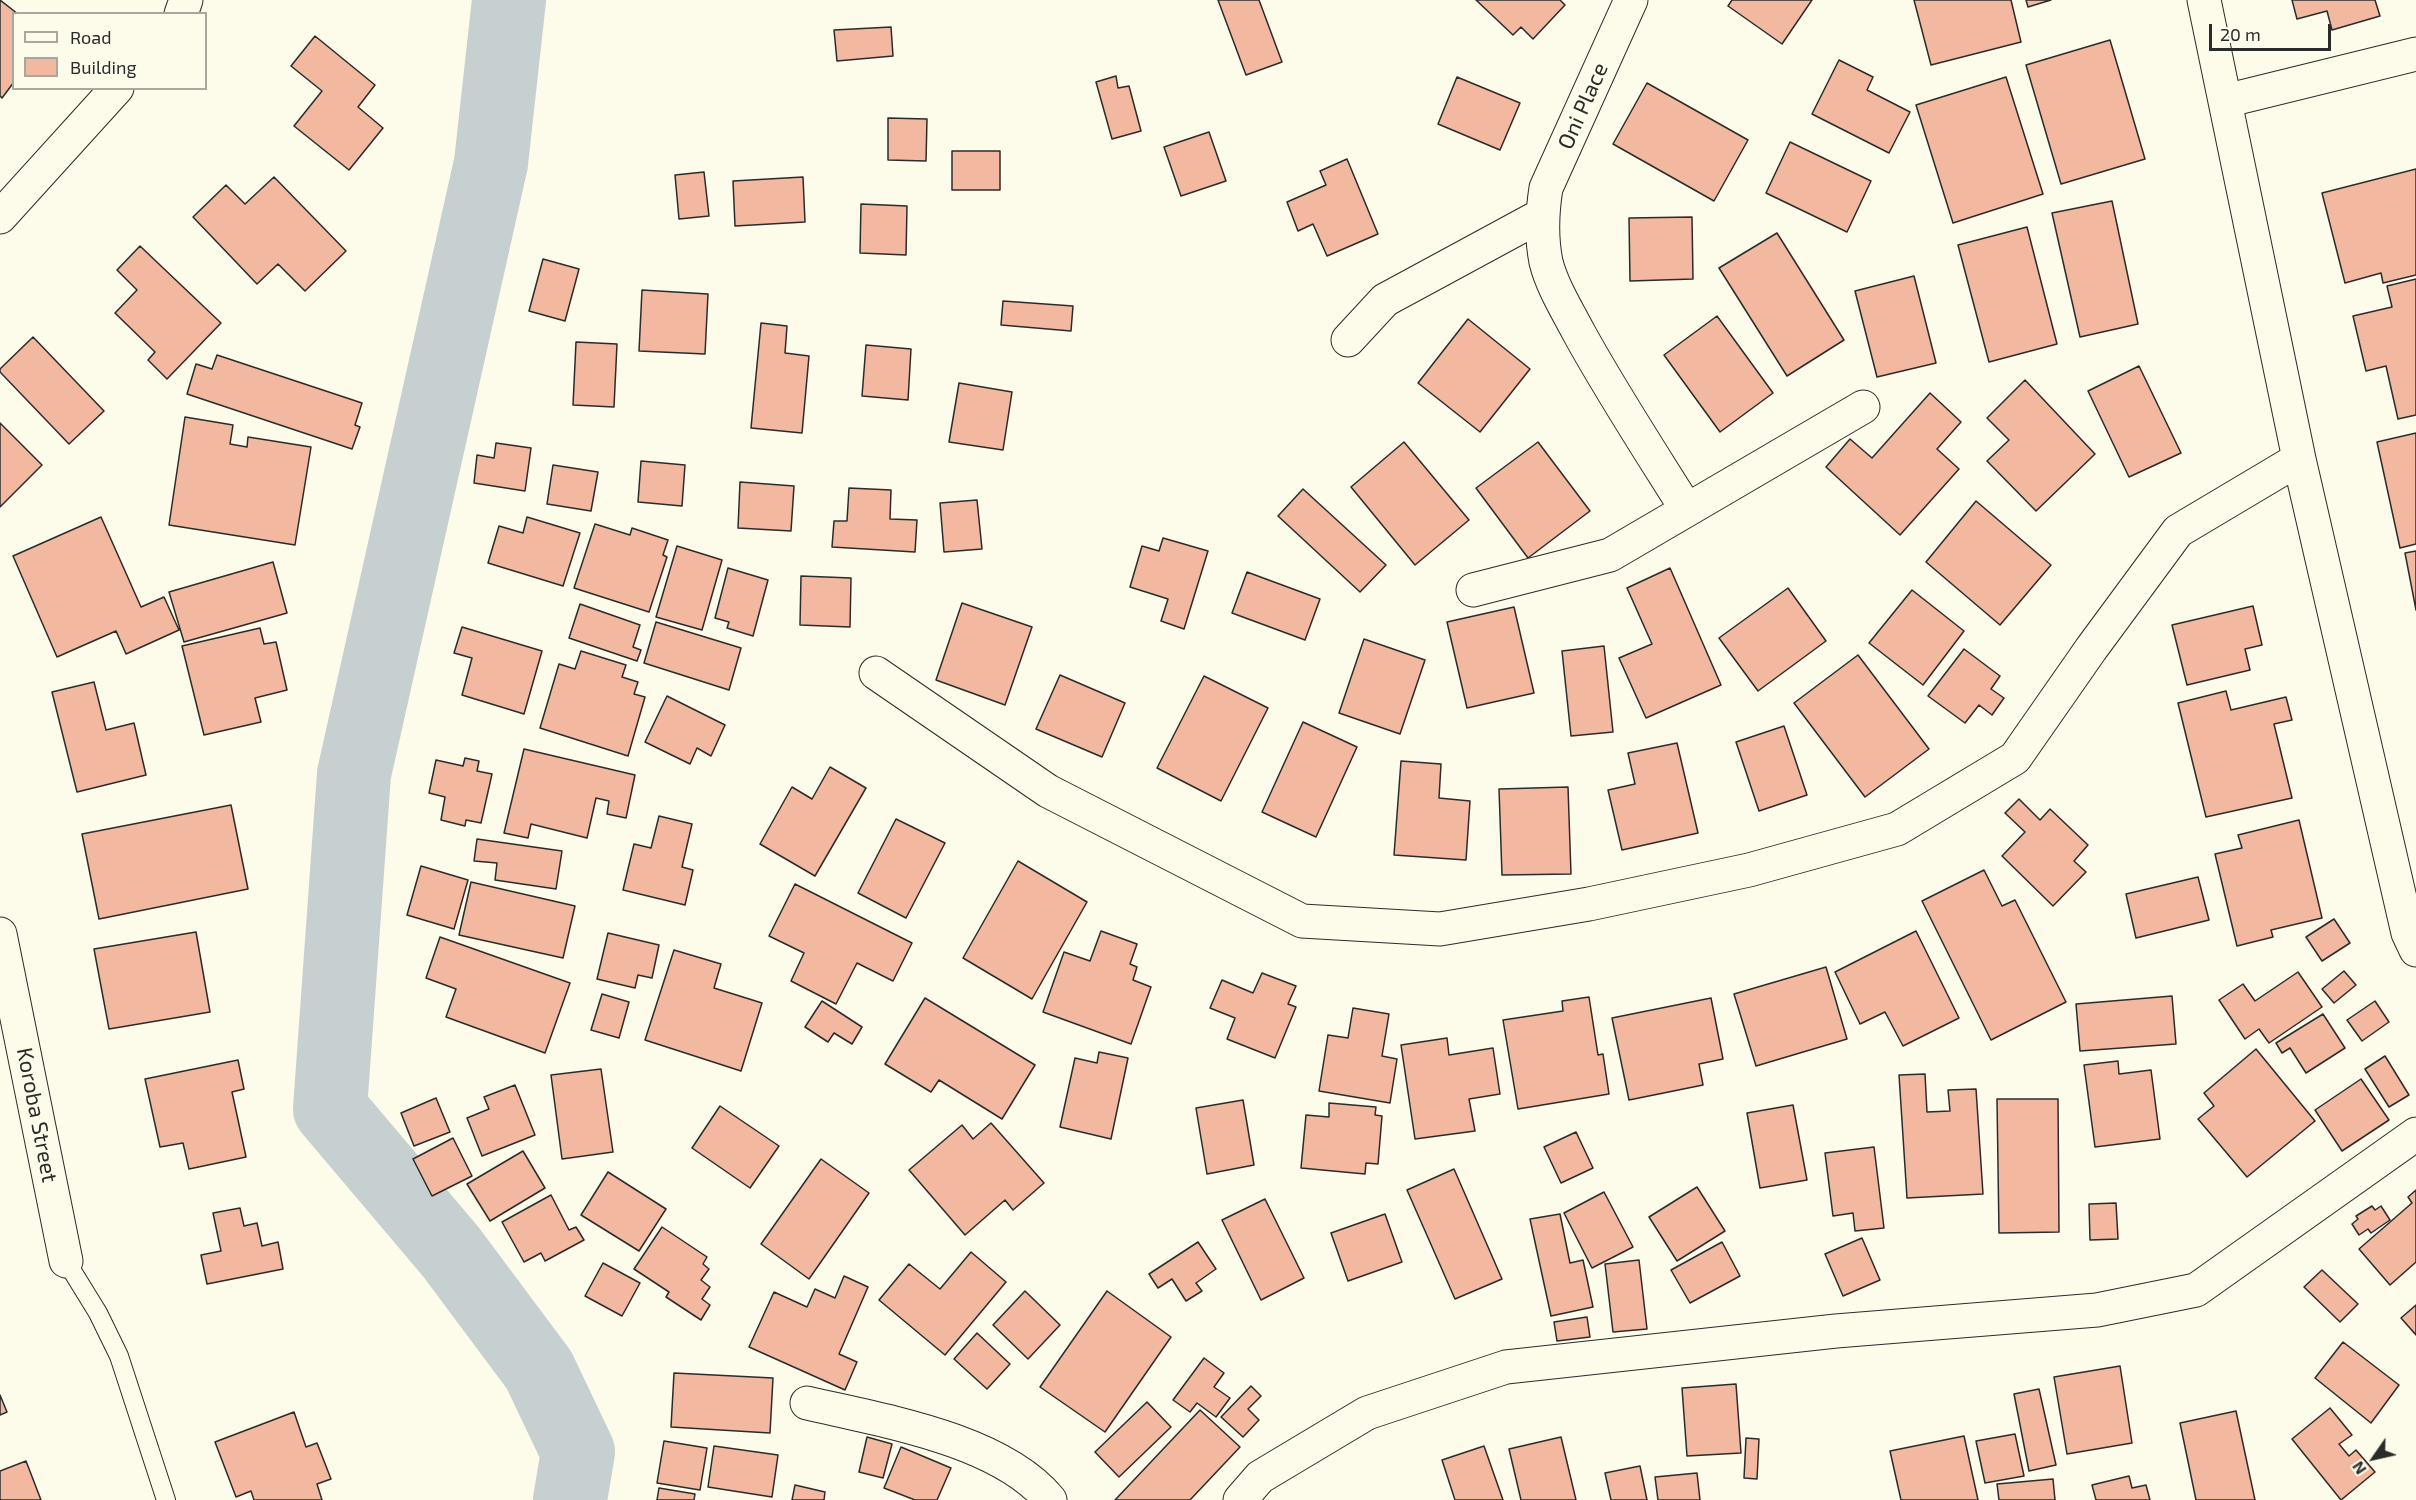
<!DOCTYPE html>
<html>
<head>
<meta charset="utf-8">
<style>
  body { margin:0 }
  #map { position:relative; width:2416px; height:1500px; overflow:hidden; background:#fdfbea; font-family:"Exo 2",sans-serif }
  canvas { display:block }
  .legend { position:absolute; left:12px; top:12px; width:195px; height:78px; box-sizing:border-box; background:#fdfbea; border:2px solid #a9a89e; margin:0; padding:8px 10px; list-style:none; font-size:18px; color:#2b2b2b }
  .legend li { display:flex; align-items:center; gap:12px; height:30px }
  .legend b { width:30px; border:2px solid #a9a89e }
  .north { position:absolute; left:2344px; top:1428px; width:60px; height:60px; -webkit-text-stroke:4px #fdfbea; paint-order:stroke; rotate:236deg; font-size:16px; font-weight:700; line-height:24px; text-align:center; color:#2b2b2b }
  .north::after { content:''; display:block; margin:auto; width:21px; height:27px; background:#2b2b2b; clip-path:polygon(50% 0,100% 100%,50% 72%,0 100%) }
  .scale { position:absolute; left:2209px; top:24px; width:122px; height:27px; box-sizing:border-box; border:3px solid #2b2b2b; border-top:0; padding-left:8px; font-size:18px; line-height:21px; white-space:nowrap; color:#2b2b2b; -webkit-text-stroke:4px #fdfbea; paint-order:stroke }
</style>
</head>
<body>
<div id="map">
<canvas width="2416" height="1500"></canvas>
<ul class="legend">
<li><b style="height:8px;background:#fdfbea"></b>Road</li>
<li><b style="height:16px;background:#f2b8a0"></b>Building</li>
</ul>
<div class="north">N</div>
<div class="scale">20 m</div>
</div>
<script>
const ctx = document.querySelector('canvas').getContext('2d');
ctx.lineJoin = 'round';
function stroke(path, color, width, dash) {
  ctx.strokeStyle = color;
  ctx.lineWidth = width;
  ctx.lineCap = dash ? 'butt' : 'round';
  ctx.setLineDash(dash || []);
  ctx.stroke(path);
}
function paint(path, color) {
  ctx.fillStyle = color;
  ctx.fill(path, 'evenodd');
}
function write(font, color, halo, rows, align = 'center') {
  ctx.font = font + ' "Exo 2",sans-serif';
  ctx.lineWidth = 4.5;
  ctx.setLineDash([]);
  ctx.textBaseline = 'middle';
  ctx.strokeStyle = halo;
  ctx.fillStyle = color;
  for (const [text, x, y, turn = 0] of rows) {
    ctx.save();
    ctx.translate(x, y);
    ctx.rotate((+turn || 0) * Math.PI / 180);
    ctx.textAlign = isNaN(turn) ? turn : align;
    if (halo) ctx.strokeText(text, 0, 0);
    ctx.fillText(text, 0, 0);
    ctx.restore();
  }
}
stroke(new Path2D(`
  M509,0L491,163L354,774L330,1109L451,1252L539,1370L578,1452L570,1500`), '#c7d0d0', 74);
const building = new Path2D(`
  M0,0L18,14H14V82L2,98L0,96Z
  M1218,0H1259L1282,62L1246,75Z
  M1476,0H1560L1565,5L1533,39L1521,27L1513,35Z
  M1732,0H1812L1782,44L1728,6Z
  M1914,0H2011L2021,42L1931,65Z
  M2026,0H2051L2028,7Z
  M2292,0H2375L2380,16L2332,30L2327,11L2297,19Z
  M891,27L893,56L837,61L834,30Z
  M315,36L375,85L358,107L383,128L349,170L294,126L322,91L291,66Z
  M2110,40L2145,159L2061,184L2026,65Z
  M1839,60L1873,77L1867,90L1910,112L1889,153L1812,114Z
  M1116,76L1118,88L1129,86L1141,131L1112,139L1096,82Z
  M1457,77L1520,103L1500,150L1438,124Z
  M2006,77L2043,194L1953,223L1916,105Z
  M1647,83L1748,140L1714,201L1613,144Z
  M888,118L927,119L926,161L888,160Z
  M1209,132L1226,181L1181,196L1164,147Z
  M1790,142L1871,181L1847,232L1766,193Z
  M952,151H1000V190H952Z
  M1347,159L1378,234L1327,256L1313,224L1298,231L1287,202L1326,185L1320,171Z
  M2416,169V275L2383,283L2381,273L2345,283L2322,193Z
  M704,172L709,216L679,219L675,175Z
  M274,177L346,251L305,291L278,264L257,284L193,217L226,185L245,204Z
  M803,177L805,222L735,226L733,181Z
  M2112,201L2138,324L2080,337L2052,213Z
  M861,204L907,206L906,255L860,253Z
  M1692,217L1693,279L1630,281L1629,218Z
  M2027,227L2057,344L1989,362L1958,245Z
  M1777,233L1844,340L1787,376L1719,268Z
  M140,246L221,323L167,379L148,360L155,352L115,313L137,290L117,270Z
  M543,259L579,269L565,321L529,311Z
  M1914,276L1936,363L1877,377L1855,291Z
  M2416,279V415L2398,419L2386,366L2366,371L2353,316L2392,307L2387,286Z
  M642,290L708,294L705,354L639,351Z
  M1003,301L1073,306L1071,331L1001,325Z
  M1717,316L1773,393L1720,432L1664,355Z
  M1468,319L1530,369L1480,432L1418,383Z
  M761,323L787,326L785,353L809,356L802,433L751,428Z
  M33,337L104,411L69,444L0,372V369Z
  M576,342L617,344L614,407L573,405Z
  M866,345L911,349L908,400L862,396Z
  M217,355L362,403L355,425L360,427L352,449L187,394L196,364L212,369Z
  M2139,366L2181,453L2129,477L2088,391Z
  M2025,380L2095,454L2036,511L1987,461L2009,440L1987,418Z
  M959,383L1012,392L1003,450L949,442Z
  M1930,393L1961,422L1937,449L1959,469L1900,535L1826,467L1850,439L1872,458Z
  M185,417L233,425L230,444L247,447L248,437L311,447L295,545L169,525Z
  M0,423L42,465L0,507Z
  M2416,433V544L2400,548L2377,442Z
  M1404,442L1469,520L1415,565L1351,487Z
  M1538,442L1590,511L1528,558L1476,488Z
  M496,443L531,448L525,491L474,483L477,455L494,458Z
  M641,461L685,465L682,506L638,502Z
  M553,465L598,472L591,511L547,504Z
  M740,482L794,486L791,531L738,528Z
  M849,488L891,490L890,519L917,520L915,552L832,547L834,521H847Z
  M1303,489L1386,565L1360,592L1278,516Z
  M977,500L982,549L944,552L940,503Z
  M1976,501L2051,565L2000,625L1926,562Z
  M101,517L141,607L164,597L179,630L126,654L116,631L57,657L13,556Z
  M527,517L580,533L563,586L488,563L499,526L523,533Z
  M595,524L630,535L632,528L668,540L663,555L667,557L649,612L574,588Z
  M1163,538L1208,551L1184,629L1161,621L1168,599L1130,587L1142,546L1159,551Z
  M677,546L722,560L702,630L656,617Z
  M2416,551V610L2405,553Z
  M273,562L287,613L184,642L169,592Z
  M728,568L768,580L753,636L727,628L729,622L715,618Z
  M1670,568L1721,685L1646,718L1619,658L1652,644L1627,588Z
  M1247,572L1320,599L1305,640L1232,613Z
  M801,576L851,578L850,627L800,625Z
  M1788,588L1826,641L1758,691L1719,638Z
  M1912,590L1964,631L1923,685L1869,643Z
  M962,603L1032,627L1005,705L936,680Z
  M580,604L640,625L633,647L641,650L637,661L569,638Z
  M2253,606L2262,645L2245,649L2250,670L2187,685L2172,625Z
  M1514,607L1534,693L1467,708L1447,622Z
  M656,622L741,648L729,690L644,663Z
  M462,627L542,651L524,714L462,695L472,658L454,653Z
  M260,628L264,644L276,642L287,690L255,698L261,722L204,735L182,646Z
  M1364,639L1425,660L1400,734L1339,713Z
  M1604,646L1613,732L1571,736L1562,651Z
  M1964,649L2000,676L1991,689L2004,698L1992,715L1979,705L1965,723L1928,696Z
  M581,651L626,665L622,677L638,682L634,694L645,697L628,756L540,728L559,664L575,669Z
  M1858,655L1929,749L1865,797L1794,703Z
  M1060,675L1125,703L1102,757L1036,729Z
  M1204,676L1268,708L1221,801L1157,768Z
  M94,682L106,730L134,723L146,775L77,792L52,692Z
  M2226,691L2231,710L2286,697L2292,720L2274,724L2292,798L2206,817L2178,703Z
  M667,696L725,725L711,756L697,748L690,764L645,742Z
  M1303,722L1357,747L1316,837L1262,812Z
  M1784,726L1807,795L1759,811L1736,742Z
  M1677,743L1698,833L1622,850L1608,790L1635,784L1628,753Z
  M524,749L635,775L626,818L607,814L609,801L596,798L587,838L531,824L528,838L504,833Z
  M465,758L479,761L477,771L492,774L481,823L466,820L465,826L441,820L445,797L429,793L436,760L463,766Z
  M1401,761L1441,764L1439,798L1470,801L1466,860L1394,855Z
  M830,767L866,788L815,876L760,844L792,787L812,799Z
  M1568,787L1571,874L1502,875L1499,789Z
  M2019,799L2040,820L2050,809L2088,845L2074,861L2086,872L2053,906L2002,856L2025,832L2005,813Z
  M231,805L248,889L99,919L82,834Z
  M659,816L692,824L682,867L693,870L685,905L623,890L634,844L651,848Z
  M896,819L945,843L906,918L858,893Z
  M2299,820L2322,918L2271,930L2273,937L2237,946L2215,854L2242,848L2238,835Z
  M477,839L562,851L556,889L495,880L497,863L474,861Z
  M1018,861L1087,902L1032,999L963,958Z
  M421,866L468,880L454,929L407,915Z
  M1984,870L2002,906L2015,900L2066,1002L1991,1040L1922,901Z
  M2198,877L2209,920L2136,938L2126,894Z
  M471,882L575,906L563,958L459,935Z
  M795,884L912,943L893,981L857,963L836,1004L791,981L804,953L769,936Z
  M2334,919L2350,943L2322,961L2306,937Z
  M1101,931L1137,944L1130,964L1137,967L1133,980L1151,987L1131,1044L1043,1012L1064,952L1090,961Z
  M1916,931L1959,1018L1903,1046L1885,1012L1860,1024L1835,972Z
  M196,932L210,1012L109,1029L94,949Z
  M608,933L659,945L652,978L638,975L635,988L597,979Z
  M440,937L570,983L545,1053L446,1017L456,989L426,978Z
  M674,950L721,964L714,988L762,1003L741,1071L645,1040Z
  M1826,967L1847,1039L1756,1066L1734,994Z
  M2344,971L2356,985L2334,1003L2322,989Z
  M2298,972L2322,1007L2269,1043L2259,1029L2245,1039L2219,1000L2243,984L2255,1001Z
  M1262,973L1296,986L1288,1004L1296,1007L1275,1058L1227,1039L1235,1018L1210,1008L1222,980L1253,993Z
  M602,994L629,1002L619,1038L591,1030Z
  M2172,996L2176,1044L2080,1051L2076,1004Z
  M1589,997L1598,1055L1603,1054L1609,1094L1518,1109L1503,1020L1563,1011L1562,1001Z
  M925,998L1035,1065L1002,1119L939,1080L931,1092L885,1064Z
  M1711,998L1723,1059L1699,1064L1703,1085L1629,1100L1612,1018Z
  M822,1001L862,1027L852,1044L834,1033L828,1042L805,1027Z
  M2375,1001L2389,1022L2362,1041L2347,1020Z
  M1353,1008L1389,1014L1382,1056L1397,1059L1390,1103L1319,1091L1328,1035L1348,1038Z
  M2323,1014L2345,1048L2306,1073L2290,1048L2282,1053L2276,1043Z
  M1447,1038L1449,1055L1493,1048L1500,1094L1469,1099L1475,1131L1415,1139L1401,1045Z
  M2256,1049L2315,1121L2247,1177L2198,1119L2214,1106L2204,1093Z
  M1099,1052L1128,1058L1111,1139L1060,1127L1075,1058L1097,1063Z
  M2385,1056L2409,1095L2389,1107L2365,1069Z
  M238,1060L244,1089L232,1092L246,1157L189,1169L183,1143L160,1147L145,1079Z
  M2118,1061L2119,1074L2151,1070L2160,1139L2095,1147L2084,1065Z
  M601,1069L613,1152L562,1159L551,1075Z
  M1925,1074L1927,1112L1950,1111L1948,1090L1976,1089L1983,1194L1907,1198L1899,1075Z
  M2361,1079L2389,1120L2342,1151L2315,1110Z
  M515,1085L535,1135L482,1156L467,1118L489,1109L484,1097Z
  M436,1098L450,1132L414,1146L401,1113Z
  M1997,1099H2058L2059,1232L1999,1233Z
  M1243,1100L1254,1165L1207,1174L1196,1108Z
  M1329,1103L1376,1107L1375,1115L1382,1116L1378,1164L1366,1163L1365,1174L1301,1168L1306,1115L1329,1117Z
  M1793,1105L1807,1180L1760,1188L1747,1113Z
  M720,1106L779,1146L750,1188L692,1148Z
  M991,1123L1044,1183L1013,1210L1005,1200L965,1235L909,1170L962,1125L973,1139Z
  M1576,1132L1593,1168L1561,1183L1544,1147Z
  M453,1138L472,1176L432,1196L413,1159Z
  M1874,1147L1884,1228L1855,1231L1853,1213L1833,1216L1825,1153Z
  M523,1151L545,1188L490,1221L467,1184Z
  M821,1159L869,1193L809,1279L761,1244Z
  M1454,1169L1502,1279L1455,1299L1407,1190Z
  M608,1172L666,1209L639,1251L581,1215Z
  M1697,1187L1725,1231L1677,1261L1649,1217Z
  M2416,1190V1262L2390,1285L2359,1249L2412,1203L2408,1197Z
  M1604,1192L1633,1247L1592,1268L1564,1213Z
  M551,1195L569,1230L576,1227L584,1240L545,1261L541,1253L524,1262L502,1222Z
  M1265,1199L1304,1278L1261,1300L1222,1220Z
  M2116,1203L2118,1239L2090,1240L2089,1204Z
  M2372,1206L2375,1210L2381,1206L2390,1220L2371,1233L2368,1229L2359,1235L2352,1224L2358,1219L2356,1216Z
  M240,1208L244,1226L257,1223L262,1246L278,1242L283,1269L207,1284L201,1255L221,1251L213,1213Z
  M1385,1214L1402,1262L1348,1281L1331,1233Z
  M1560,1214L1570,1263L1583,1260L1593,1307L1551,1316L1530,1219Z
  M662,1227L707,1257L703,1264L709,1269L701,1280L710,1287L702,1299L710,1305L701,1320L666,1297L669,1292L634,1269Z
  M1862,1238L1880,1280L1843,1296L1825,1254Z
  M1198,1242L1216,1269L1196,1283L1202,1291L1186,1301L1172,1279L1158,1288L1149,1274Z
  M1722,1242L1740,1276L1690,1303L1671,1270Z
  M971,1252L1006,1282L945,1355L879,1300L909,1264L940,1289Z
  M1639,1260L1647,1329L1613,1332L1605,1264Z
  M603,1263L640,1283L622,1316L585,1296Z
  M2322,1270L2358,1304L2340,1322L2304,1287Z
  M844,1276L868,1287L839,1354L857,1362L845,1390L749,1347L774,1292L807,1307L815,1289L835,1298Z
  M1025,1291L1060,1325L1028,1359L993,1325Z
  M1107,1291L1171,1337L1105,1432L1040,1387Z
  M2416,1305V1335L2401,1318Z
  M1587,1317L1590,1337L1557,1341L1554,1322Z
  M977,1333L1010,1364L987,1389L954,1359Z
  M2343,1342L2399,1385L2371,1423L2315,1378Z
  M1204,1358L1224,1373L1214,1387L1230,1398L1216,1417L1197,1403L1190,1412L1173,1400Z
  M2120,1366L2132,1443L2067,1454L2054,1377Z
  M674,1373L773,1378L770,1433L671,1427Z
  M1736,1384L1741,1453L1687,1456L1682,1388Z
  M1251,1386L1261,1396L1248,1409L1259,1420L1243,1437L1221,1417Z
  M2039,1389L2056,1465L2029,1471L2014,1394Z
  M0,1395L7,1412L0,1415Z
  M1147,1402L1171,1427L1119,1477L1095,1452Z
  M2330,1408L2352,1435L2339,1444L2349,1456L2356,1450L2375,1472L2341,1500L2292,1439Z
  M1200,1410L1240,1447L1190,1500H1115Z
  M2236,1411L2255,1500H2196L2180,1423Z
  M294,1412L306,1447L317,1443L331,1479L317,1484L322,1500H254L251,1491L236,1497L215,1442Z
  M2015,1434L2024,1476L1985,1483L1976,1441Z
  M1964,1436L1978,1500H1901L1890,1451Z
  M867,1437L892,1444L883,1478L859,1472Z
  M1561,1437L1576,1500H1521L1509,1449Z
  M1746,1438L1759,1439L1757,1479L1744,1478Z
  M664,1441L707,1448L700,1490L657,1483Z
  M714,1446L778,1455L772,1497L708,1487Z
  M1484,1446L1503,1500H1455L1442,1460Z
  M901,1447L951,1468L937,1500H915L884,1488Z
  M26,1461L41,1500H0V1471Z
  M1640,1466L1647,1500H1611L1605,1473Z
  M1697,1473L1700,1500H1658L1655,1477Z
  M2129,1476L2132,1488L2146,1485L2150,1500H2096L2092,1485Z
  M2053,1479L2055,1500H1999L1997,1484Z
  M795,1485L825,1492L824,1500H792Z
  M659,1488L695,1494L694,1500H657Z`);
paint(building, '#f2b8a0');
stroke(building, '#2b2b2b', 1.5);
const lane = new Path2D(`
  M66,1261L98,1313L119,1356L166,1500`);
const street = new Path2D(`
  M1631,0L1546,188C1542,213 1541,237 1546,262C1552,286 1567,310 1579,333C1612,393 1650,451 1687,510
  M2204,0L2299,459L2408,933L2416,950
  M181,14L186,0
  M2225,101L2416,54
  M0,217L117,88
  M1348,340L1385,300L1542,215
  M1473,590L1610,555L1863,407
  M876,673L1048,791L1302,921L1440,929L1589,904L1749,870L1897,829L2015,758L2091,649L2178,531L2299,459
  M0,934L66,1261
  M807,1403C880,1420 1000,1439 1050,1500
  M1240,1500L1260,1477L1367,1413L1506,1367L1836,1331L2097,1310L2196,1290L2416,1134`);
stroke(lane, '#2b2b2b', 20);
stroke(street, '#2b2b2b', 35);
stroke(lane, '#fdfbea', 18);
stroke(street, '#fdfbea', 33);
write('22px', '#2b2b2b', '#fdfbea', [
  ["Oni Place",1583,106,-66],
  ["Koroba Street",37,1115,79]
]);
</script>
</body>
</html>
